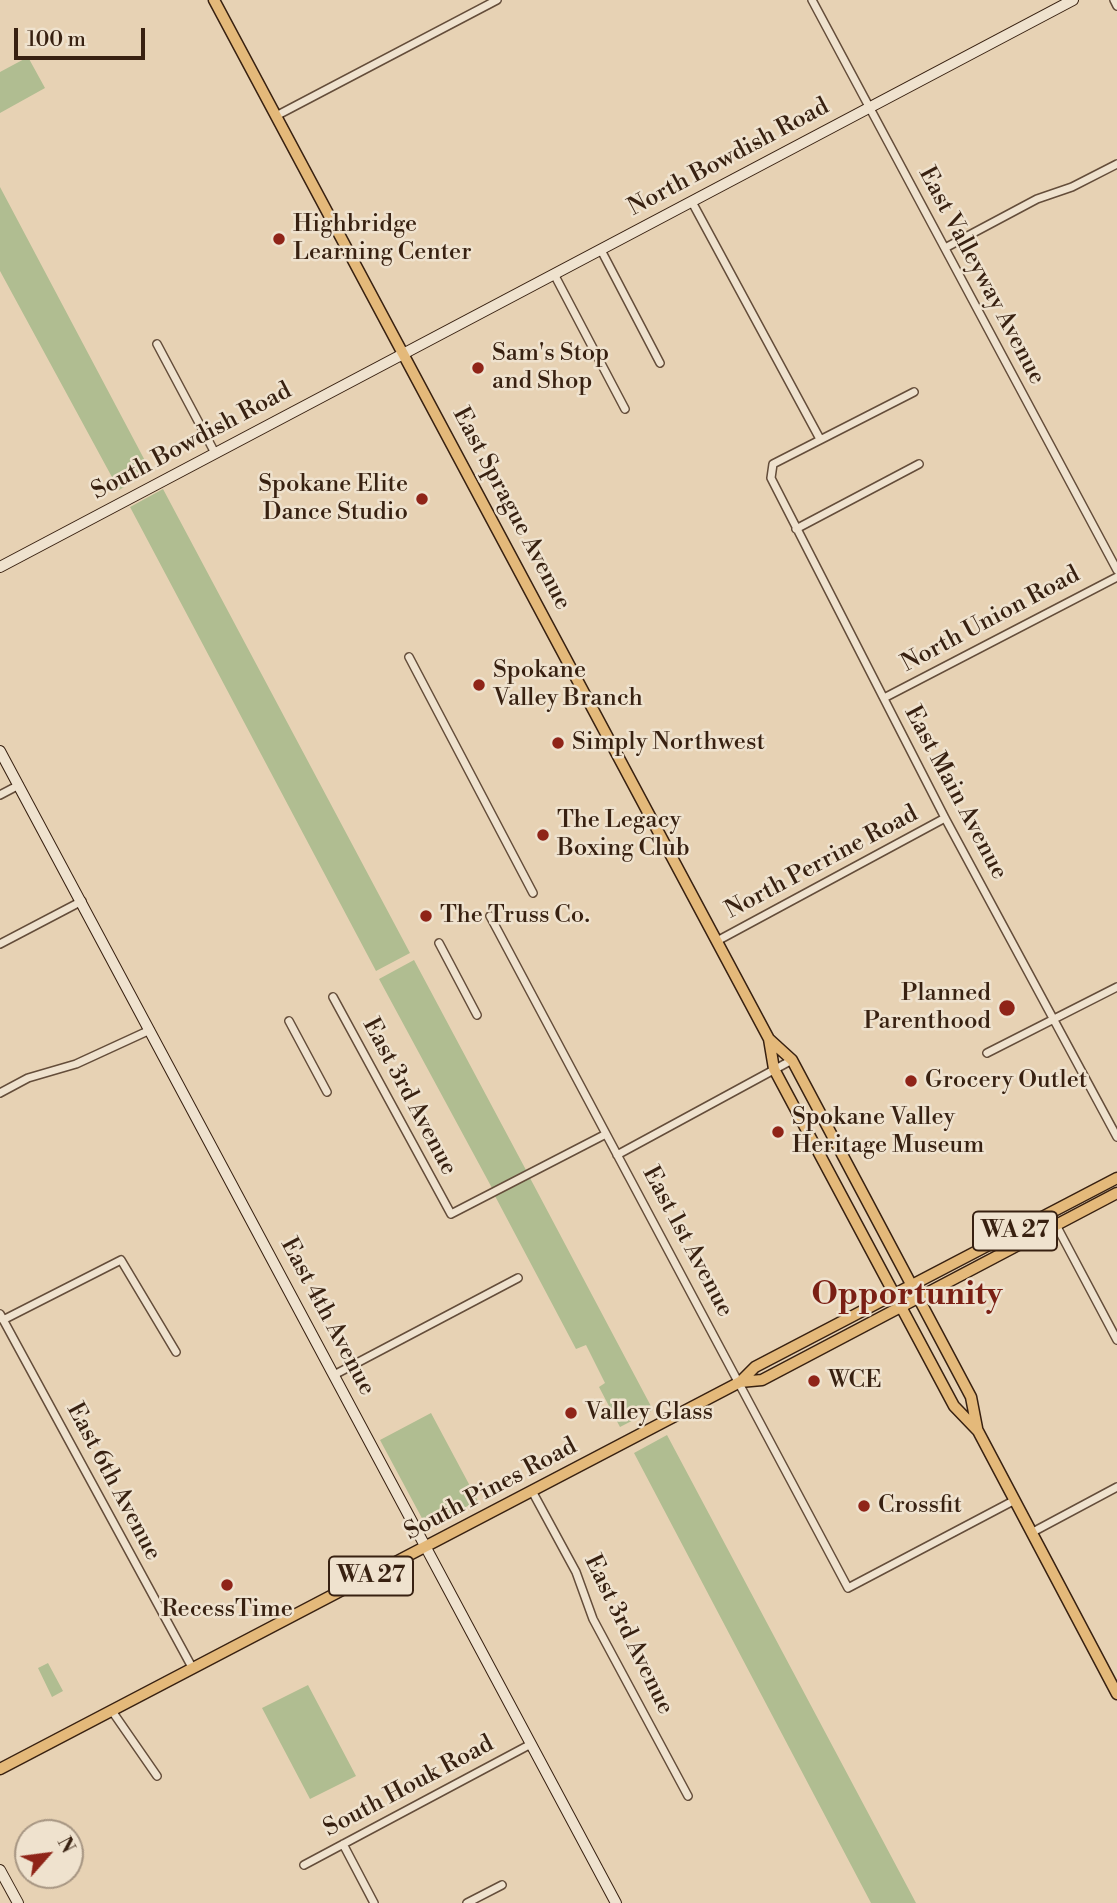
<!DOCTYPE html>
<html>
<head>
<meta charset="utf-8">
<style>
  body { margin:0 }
  #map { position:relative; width:1117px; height:1903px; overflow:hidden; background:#e7d2b4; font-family:"Libre Bodoni",serif }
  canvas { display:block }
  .north { position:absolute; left:14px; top:1819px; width:70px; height:70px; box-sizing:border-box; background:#efe2ce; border:2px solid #a69582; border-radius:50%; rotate:62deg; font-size:19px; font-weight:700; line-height:28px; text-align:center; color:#382111 }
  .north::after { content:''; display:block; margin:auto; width:24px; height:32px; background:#8f2418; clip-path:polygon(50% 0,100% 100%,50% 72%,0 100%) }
  .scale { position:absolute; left:14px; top:28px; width:131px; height:32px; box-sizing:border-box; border:4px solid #382111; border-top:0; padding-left:9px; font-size:21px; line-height:24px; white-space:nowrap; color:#382111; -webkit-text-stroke:5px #efe2ce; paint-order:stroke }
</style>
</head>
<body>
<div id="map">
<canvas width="1117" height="1903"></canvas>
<div class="north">N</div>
<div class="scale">100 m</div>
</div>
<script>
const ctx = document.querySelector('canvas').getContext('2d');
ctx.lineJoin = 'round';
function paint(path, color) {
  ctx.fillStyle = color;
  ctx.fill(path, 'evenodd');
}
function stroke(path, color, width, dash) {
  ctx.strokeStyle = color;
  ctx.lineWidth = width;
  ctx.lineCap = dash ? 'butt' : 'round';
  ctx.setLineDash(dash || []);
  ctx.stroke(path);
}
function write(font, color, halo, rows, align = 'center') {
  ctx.font = font + ' "Libre Bodoni",serif';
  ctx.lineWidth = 5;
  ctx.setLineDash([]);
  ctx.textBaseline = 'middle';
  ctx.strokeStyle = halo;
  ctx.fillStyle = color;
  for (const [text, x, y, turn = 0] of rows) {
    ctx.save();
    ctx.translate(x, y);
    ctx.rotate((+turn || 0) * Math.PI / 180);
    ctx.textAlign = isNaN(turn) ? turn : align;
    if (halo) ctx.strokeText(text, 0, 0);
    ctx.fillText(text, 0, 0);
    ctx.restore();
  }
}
paint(new Path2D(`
  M28,57L45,88L0,113V72Z
  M0,187L151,472L119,490L0,271Z
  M163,489L410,953L376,971L130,507Z
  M414,960L526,1170L492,1188L379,979Z
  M530,1178L653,1410L620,1427L599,1387L605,1383L586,1345L576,1349L495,1196Z
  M431,1413L478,1501L429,1525L424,1522L380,1440Z
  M667,1435L916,1903H871L634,1453Z
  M48,1663L63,1691L52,1697L38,1668Z
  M308,1685L356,1776L310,1799L262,1708Z`), '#b0bd91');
const street = new Path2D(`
  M812,0L1117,570
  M1114,0L1117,6
  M276,116L497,0
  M692,202L820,439
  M945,248L1037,199L1072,187L1117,164
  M601,250L660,363
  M554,274L625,409
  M157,344L215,453
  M914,392L773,464L771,478L945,818L1117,1137
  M796,529L919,464
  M409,657L533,893
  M884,698L1117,577
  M0,795L19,785
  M490,916L848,1588L1015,1500
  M717,941L945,818
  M439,943L477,1015
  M0,944L82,901
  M333,997L451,1214L606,1134
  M289,1021L327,1092
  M987,1053L1117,987
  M0,1093L28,1078L76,1064L150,1030
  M617,1155L792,1060
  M1056,1225L1117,1340
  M0,1314L193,1669
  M3,1320L121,1260L176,1352
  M334,1375L518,1278
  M532,1491L576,1572L593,1619L688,1796
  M1031,1533L1117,1487
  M112,1711L157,1776
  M343,1844L374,1903
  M304,1865L531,1744
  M467,1903L502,1885`);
const secondary = new Path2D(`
  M0,567L1073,0
  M0,751L616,1903
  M0,1870L18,1903`);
const primary = new Path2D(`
  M214,0L769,1039L774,1069L954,1406L978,1431L1117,1694
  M769,1039L792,1060L971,1397L977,1428
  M740,1382L762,1380L1117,1193
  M0,1769L740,1382L755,1367L1117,1178`);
stroke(street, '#644d3a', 10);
stroke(secondary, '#382111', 12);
stroke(primary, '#382111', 13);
stroke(street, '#efe2ce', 7);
stroke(secondary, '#efe2ce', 10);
stroke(primary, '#e4b97a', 10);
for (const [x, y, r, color] of [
  [279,239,7,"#8f2418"],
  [478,368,7,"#8f2418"],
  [422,499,7,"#8f2418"],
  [479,685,7,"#8f2418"],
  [558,743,7,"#8f2418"],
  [543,835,7,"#8f2418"],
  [426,916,7,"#8f2418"],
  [1007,1008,9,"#8f2418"],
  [911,1081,7,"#8f2418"],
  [778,1132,7,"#8f2418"],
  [814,1381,7,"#8f2418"],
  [571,1413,7,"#8f2418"],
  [864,1506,7,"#8f2418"],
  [227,1585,7,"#8f2418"]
]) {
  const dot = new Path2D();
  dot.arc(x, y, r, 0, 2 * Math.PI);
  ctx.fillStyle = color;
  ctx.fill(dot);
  stroke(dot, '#efe2ce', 2.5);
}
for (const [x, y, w] of [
  [1015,1231,84],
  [371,1576,84]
]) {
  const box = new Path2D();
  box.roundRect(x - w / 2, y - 19.5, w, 39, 5);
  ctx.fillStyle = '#efe2ce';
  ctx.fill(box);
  stroke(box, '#382111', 2);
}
write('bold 23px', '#382111', null, [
  ["WA 27",1015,1231],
  ["WA 27",371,1576]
]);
write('24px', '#382111', '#efe2ce', [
  ["North Bowdish Road",729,158,-28],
  ["East Valleyway Avenue",981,276,62],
  ["South Bowdish Road",192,442,-28],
  ["East Sprague Avenue",511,509,62],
  ["North Union Road",991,620,-28],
  ["East Main Avenue",955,793,62],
  ["North Perrine Road",822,863,-28],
  ["East 3rd Avenue",409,1097,62],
  ["East 1st Avenue",687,1242,62],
  ["East 4th Avenue",327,1317,62],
  ["East 6th Avenue",113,1482,62],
  ["South Pines Road",491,1490,-28],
  ["East 3rd Avenue",628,1635,64],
  ["South Houk Road",409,1787,-28]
]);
write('24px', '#382111', '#efe2ce', [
  ["Highbridge",293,225],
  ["Learning Center",293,253],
  ["Sam's Stop",492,354],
  ["and Shop",492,382],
  ["Spokane Elite",408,485,"right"],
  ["Dance Studio",408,513,"right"],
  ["Spokane",493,671],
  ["Valley Branch",493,699],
  ["Simply Northwest",572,743],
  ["The Legacy",557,821],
  ["Boxing Club",557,849],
  ["The Truss Co.",440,916],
  ["Planned",991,994,"right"],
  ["Parenthood",991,1022,"right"],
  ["Grocery Outlet",925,1081],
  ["Spokane Valley",792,1118],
  ["Heritage Museum",792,1146],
  ["WCE",828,1381],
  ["Valley Glass",585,1413],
  ["Crossfit",878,1506],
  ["RecessTime",227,1610,"center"]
], 'left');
write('bold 32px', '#7a1f14', '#efe2ce', [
  ["Opportunity",907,1296]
]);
</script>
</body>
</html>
